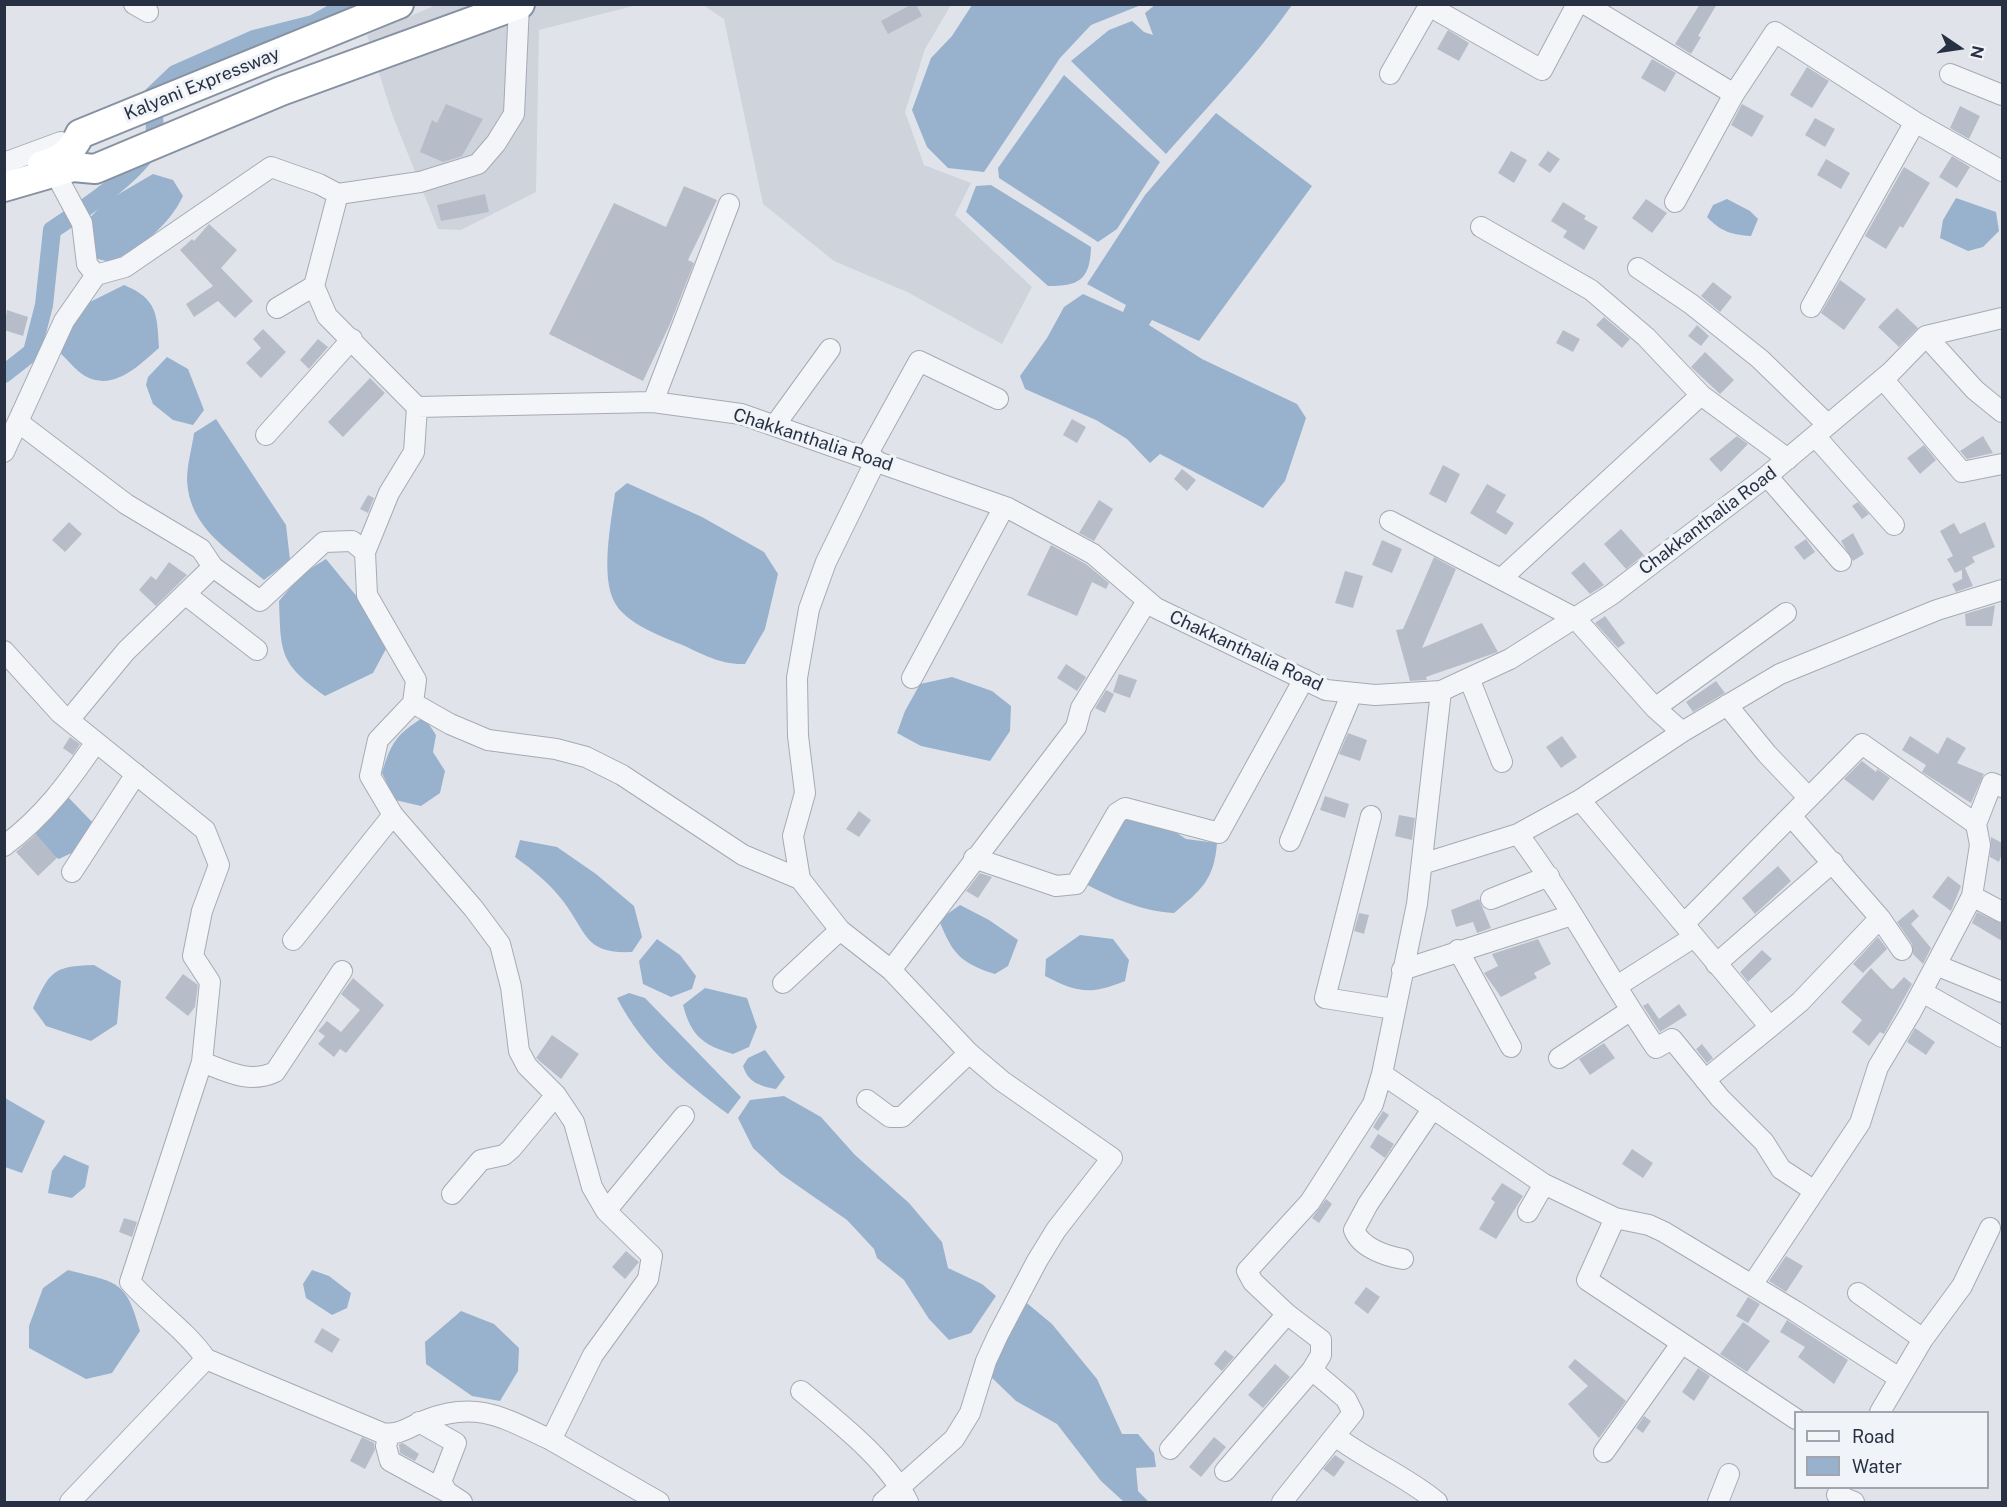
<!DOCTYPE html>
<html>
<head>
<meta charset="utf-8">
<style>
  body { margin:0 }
  #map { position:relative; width:2007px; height:1507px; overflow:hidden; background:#e0e4ea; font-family:"Public Sans",sans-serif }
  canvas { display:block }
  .frame { position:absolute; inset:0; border:6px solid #273143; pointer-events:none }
  .legend { position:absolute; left:1794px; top:1411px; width:195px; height:78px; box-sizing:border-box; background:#f0f3f7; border:2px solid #a0a5af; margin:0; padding:8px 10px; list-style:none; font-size:18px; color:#273143 }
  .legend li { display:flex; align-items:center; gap:12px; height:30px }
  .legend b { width:30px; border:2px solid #a0a5af }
  .north { position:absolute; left:1929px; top:18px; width:60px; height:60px; -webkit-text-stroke:4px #f0f3f7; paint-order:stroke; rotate:103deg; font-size:16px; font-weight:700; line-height:24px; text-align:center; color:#273143 }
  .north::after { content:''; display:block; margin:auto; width:21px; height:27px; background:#273143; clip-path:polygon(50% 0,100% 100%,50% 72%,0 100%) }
</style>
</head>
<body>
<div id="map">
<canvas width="2007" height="1507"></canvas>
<div class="frame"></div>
<ul class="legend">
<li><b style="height:8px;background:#f3f5f8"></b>Road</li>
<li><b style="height:16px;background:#98b1cd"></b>Water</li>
</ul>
<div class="north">N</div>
</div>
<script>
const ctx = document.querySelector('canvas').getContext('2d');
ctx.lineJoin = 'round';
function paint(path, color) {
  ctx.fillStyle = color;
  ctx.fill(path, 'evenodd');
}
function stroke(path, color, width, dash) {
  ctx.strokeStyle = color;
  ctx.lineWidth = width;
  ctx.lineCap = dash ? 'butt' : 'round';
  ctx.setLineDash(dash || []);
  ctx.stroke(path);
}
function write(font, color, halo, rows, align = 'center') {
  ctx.font = font + ' "Public Sans",sans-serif';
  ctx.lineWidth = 6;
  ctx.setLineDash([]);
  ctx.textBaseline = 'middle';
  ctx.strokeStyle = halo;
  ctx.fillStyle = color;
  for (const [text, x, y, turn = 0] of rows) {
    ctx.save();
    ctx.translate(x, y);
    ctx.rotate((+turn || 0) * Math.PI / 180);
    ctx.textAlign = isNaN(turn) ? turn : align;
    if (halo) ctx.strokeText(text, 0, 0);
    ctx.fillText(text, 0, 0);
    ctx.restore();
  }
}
paint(new Path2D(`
  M436,5H637L539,30L536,192L461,230L438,229L392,114L367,35Z
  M703,5H951L925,49L905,112L924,165L971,183L955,215L1032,287L1002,344L907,292L834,261L763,204L724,19Z`), '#ced3dc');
paint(new Path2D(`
  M1156,4L1292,5C1255,58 1209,105 1166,154L1071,61L1109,30L1132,21L1144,32L1153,35L1145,13Z
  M972,5V4L1141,5L1091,25L1060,58L984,172L948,168L927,147L912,110L931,58L952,36Z
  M1064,75L1160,162L1117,229L1098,242L999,178L998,168Z
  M1216,113L1312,186L1199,341L1152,320L1149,325L1202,359L1297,404L1306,418L1285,481L1263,508L1160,454L1150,463L1127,439L1096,420L1025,389L1020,376L1047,338L1064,307L1083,294L1123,312L1126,305L1087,284L1145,195Z
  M153,174L173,180L183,196C168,227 140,248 110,262L90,257L85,223L105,202Z
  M991,185L1091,247C1090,281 1078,286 1048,286L966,212L976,186Z
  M1956,198L1996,212L1999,231L1983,247L1968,251L1940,238L1943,220Z
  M1727,199L1750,211L1758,219L1751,236C1732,235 1720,231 1707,217L1713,205Z
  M124,285C158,299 157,315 159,348C139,365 114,392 85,376C76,371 68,360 60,353L68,331L88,303Z
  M167,357L188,369L204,410L193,425L173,420L153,404L146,385L148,377Z
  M216,419L286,525L290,560L264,580C231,551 189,529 187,480C187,464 192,448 194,433Z
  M627,483L702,517L764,552L778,574L765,629L745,664C720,665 703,654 680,644C660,636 626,623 615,603C600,577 611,522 615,493Z
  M326,559L363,604L386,649L373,673L325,696C279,663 281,653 279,601L302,574Z
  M952,677L992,691L1011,706L1010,731L990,761L921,746L897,733L905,711L920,684Z
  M424,717L436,735L433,752L445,771L440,793L421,806L395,800L382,773C391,742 397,734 424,717Z
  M67,796L94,824L82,848L59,859L43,850L33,828Z
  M1132,815L1162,823L1186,839L1217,843C1214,880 1202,889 1174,913C1140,911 1110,897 1080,881L1115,822Z
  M520,840L557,847L596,874L634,906L642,937L632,952C584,954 588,934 563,901C549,883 533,870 515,857Z
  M960,905L989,920L1018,940L1008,966L995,974C960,963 952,953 939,920Z
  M1080,935L1113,939L1129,960L1125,981C1090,995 1078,993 1045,976L1046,959Z
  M657,939L680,955L696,976L692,989L671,997L643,984L639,961Z
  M94,965L121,981L117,1024L91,1041L46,1026L33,1008C50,972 52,966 94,965Z
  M705,988L747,998L757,1027L749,1047L733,1054C703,1045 691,1036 683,1005Z
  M629,993L645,998L741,1097L728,1114C682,1080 644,1050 617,998Z
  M765,1050L785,1077L776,1089C759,1086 748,1082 743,1066L748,1058Z
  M784,1096L821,1117L855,1155L909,1203L942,1242L948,1268L982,1284L996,1296L971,1333L949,1340L929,1319L904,1280L877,1258L874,1249L847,1220L781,1174L753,1148L738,1118L750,1100Z
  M5,1098L45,1121L22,1173L5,1167Z
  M64,1155L89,1166L85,1187L72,1198L48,1193L52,1171Z
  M68,1270C117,1283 126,1279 140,1331L112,1373L86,1379L29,1348V1326L43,1288Z
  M312,1270L329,1276L351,1293L347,1308L332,1315L306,1298L303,1284Z
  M1022,1299L1052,1324L1097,1379L1122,1434H1138L1154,1453L1156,1467L1136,1468L1138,1491L1149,1502H1124L1101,1481L1057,1424L1016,1401L989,1375Z
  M461,1311L494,1324L519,1348L518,1371L500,1401L472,1396L426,1364L425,1342Z`), '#98b1cd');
stroke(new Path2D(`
  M4,374L32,352L44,305L52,230C78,213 147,169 154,138C157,126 152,108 152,96L175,74L254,39L313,24L349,4`), '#98b1cd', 18);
paint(new Path2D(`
  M912,4H916L922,16L888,34L881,21Z
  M1700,4H1717L1698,36L1701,37L1691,54L1675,44Z
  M1448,30L1469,43L1459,61L1437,49Z
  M1652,59L1676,73L1665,92L1641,78Z
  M1807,67L1829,81L1812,108L1790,95Z
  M446,104L483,119L462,156L443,162L420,152L432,120L437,123Z
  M1742,104L1764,116L1752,137L1731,125Z
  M1960,106L1980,116L1969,139L1950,128Z
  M1815,118L1835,129L1825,147L1805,135Z
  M1511,151L1527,160L1514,183L1498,173Z
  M1548,151L1560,159L1550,173L1538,165Z
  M1952,156L1970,167L1957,188L1939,177Z
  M1826,159L1850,173L1841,189L1817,175Z
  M1904,167L1930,183L1903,228L1900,226L1886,249L1865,236Z
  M684,186L717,200L688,260L694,263L670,324L643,381L549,334L614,203L666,227Z
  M485,194L489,212L441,221L437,205Z
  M1646,199L1667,213L1652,233L1632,218Z
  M1563,202L1586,216L1584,219L1598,227L1584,250L1563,237L1567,231L1551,221Z
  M209,224L237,250L221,268L253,301L235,318L218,301L194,317L186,304L213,286L180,250L192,239L194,241Z
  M1840,280L1866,299L1844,330L1821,313Z
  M1713,282L1732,297L1720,312L1701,296Z
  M1897,308L1918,328L1899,347L1878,327Z
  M7,310L28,317L23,336L4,330Z
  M1604,317L1630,339L1622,348L1596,325Z
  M1697,325L1709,336L1701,346L1688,336Z
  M263,329L286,352L261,378L246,363L261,348L253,339Z
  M1563,330L1580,339L1573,352L1556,343Z
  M318,339L328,347L309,369L300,360Z
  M1705,352L1734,380L1720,394L1691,367Z
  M370,378L385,393L343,437L328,422Z
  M1072,419L1086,427L1077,443L1063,435Z
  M1737,436L1748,444L1721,472L1709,459Z
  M1983,436L1993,453L1967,459L1960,451Z
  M1924,445L1936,460L1920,474L1907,458Z
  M1443,465L1460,474L1446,503L1429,494Z
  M1182,469L1196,480L1187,491L1174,479Z
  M1487,484L1506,495L1496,512L1514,523L1506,535L1470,513Z
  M368,495L374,498L368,513L360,509Z
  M1099,500L1113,509L1094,541L1079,533Z
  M1858,502L1869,514L1862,519L1852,506Z
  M69,522L82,534L65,552L52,540Z
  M1985,522L1995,547L1972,557L1975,562L1965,568L1973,586L1956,592L1952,584L1962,579V570L1955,573L1947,559L1953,556L1940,531L1954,523L1960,534Z
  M1621,529L1644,555L1626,569L1604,544Z
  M1853,533L1864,554L1853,561L1841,541Z
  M1806,539L1815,552L1804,560L1794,547Z
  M1382,540L1402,549L1392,573L1372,565Z
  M1051,545L1086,564L1109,583L1106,589L1092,582L1077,616L1027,595Z
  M1434,557L1456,569L1422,648L1482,623L1498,652L1426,677L1427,680L1410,681L1396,630L1403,629Z
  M169,562L187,575L156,606L139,590L151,576L156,580Z
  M1584,562L1604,585L1590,594L1571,573Z
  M1345,571L1363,576L1353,608L1335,603Z
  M1995,605L1992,626H1966L1965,614Z
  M1605,616L1625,643L1618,648L1595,623Z
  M1066,664L1086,677L1077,691L1057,678Z
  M1119,674L1137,680L1130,698L1113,692Z
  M1716,681L1725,693L1693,712L1686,702Z
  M1106,690L1114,694L1105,713L1095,708Z
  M1348,733L1367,740L1360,761L1339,754Z
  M1562,736L1577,757L1561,768L1546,747Z
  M1910,736L1938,754L1947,737L1966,748L1957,763L1984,774L1971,803L1922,772L1926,765L1902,750Z
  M70,737L80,744L73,755L63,748Z
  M1862,761L1876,772L1877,769L1890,778L1873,801L1844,779Z
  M1325,796L1349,804L1345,818L1320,810Z
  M859,811L871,820L859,837L846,829Z
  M1399,815L1415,818L1412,840L1395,836Z
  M36,834L57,858L38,876L16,852Z
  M1991,837L2002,843V854L1999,862L1990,857Z
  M1778,866L1791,881L1755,914L1742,898Z
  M980,873L992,877L978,898L966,891Z
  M1948,876L1961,886L1951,911L1932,897Z
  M1479,899L1491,928L1477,933L1473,922L1456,927L1451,910Z
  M1913,909L1919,916L1911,924L1931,948L1923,964L1913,954L1912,944L1897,922Z
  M1977,912L2002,924V941L1972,923Z
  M1359,913L1369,915L1364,934L1354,931Z
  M1878,937L1887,949L1863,973L1853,964Z
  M1538,939L1551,964L1534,973L1537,978L1501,997L1484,973L1498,966L1492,954Z
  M1762,950L1772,959L1748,982L1740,972Z
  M1871,968L1890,988L1893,989L1904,977L1912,984L1884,1034L1880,1032L1869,1046L1852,1032L1862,1020L1841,1002Z
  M183,974L198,985L195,1007L188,1016L165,998Z
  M353,978L384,1005L346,1053L340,1049L334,1057L318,1044L325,1036L318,1031L327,1021L341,1032L360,1010L341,994Z
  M1648,1003L1659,1019L1679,1004L1687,1015L1660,1032L1643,1006Z
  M1915,1028L1935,1042L1926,1055L1907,1042Z
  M552,1035L579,1054L561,1079L536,1058Z
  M1604,1043L1615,1058L1590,1075L1579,1059Z
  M1702,1044L1713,1058L1707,1063L1696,1049Z
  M1383,1111L1389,1115L1378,1131L1373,1127Z
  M1378,1134L1394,1144L1385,1158L1370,1147Z
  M1632,1149L1653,1163L1643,1178L1622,1164Z
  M1502,1183L1523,1196L1496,1239L1479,1229L1495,1202L1491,1199Z
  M1326,1199L1332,1204L1319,1223L1312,1218Z
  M124,1218L137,1222L132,1237L119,1232Z
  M626,1251L639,1262L625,1279L612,1267Z
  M1786,1256L1803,1266L1786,1292L1769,1281Z
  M1366,1287L1380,1297L1368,1314L1354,1303Z
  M1748,1297L1760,1304L1748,1323L1736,1316Z
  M1787,1320L1848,1360L1834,1384L1798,1357L1805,1347L1780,1332Z
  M1743,1322L1770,1341L1747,1372L1720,1354Z
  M322,1328L340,1339L332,1353L314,1342Z
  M1225,1350L1234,1357L1222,1371L1214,1364Z
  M1575,1359L1626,1401L1599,1438L1568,1404L1588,1386L1568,1367Z
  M1275,1364L1290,1377L1263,1408L1248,1395Z
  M1698,1368L1710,1376L1694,1401L1682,1392Z
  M1644,1416L1651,1421L1643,1433L1636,1428Z
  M362,1437L374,1443L375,1450L365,1469L350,1461Z
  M1214,1437L1226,1447L1201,1477L1189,1467Z
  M403,1443L419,1454L415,1461L400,1453L399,1444Z
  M1335,1455L1345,1462L1334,1477L1323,1469Z`), '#b7bdc8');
const minor = new Path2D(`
  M134,4L148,12
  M1585,4L1734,94
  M1429,6L1542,70L1577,4
  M1390,74L1430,4
  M1950,74L2002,95
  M4,163L61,142
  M61,184L82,223L87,264L96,275L125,267L271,167L319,184L338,194L314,286L327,316L417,407L414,452L389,493L365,552L367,595L416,680L413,703L378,740L370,776L393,815L474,909L500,944L511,987L519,1051L527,1066L556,1095L574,1122L592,1187L606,1211L652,1256L648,1279L593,1355L551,1440L659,1502
  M338,194L420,182L478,164L496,143L514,114L519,5
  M1675,202L1734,94L1775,32L1915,122L2002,171
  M1481,227L1591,290L1646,337L1701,395L1788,459
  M1638,268L1691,304L1760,359L1828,425
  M1811,307L1915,122
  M277,308L314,286
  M1926,336L1975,390L2002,412
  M1883,379L1962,472L2002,464
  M653,402L729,204
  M417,407L653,402L741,414L1008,508L1093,554L1156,608L1326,690L1375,695L1441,691L1510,659L1611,595L1767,476L1891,372L1926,336L2002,318
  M18,422L126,504L201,549L213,567
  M775,425L830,349
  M266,435L352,339
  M1815,436L1894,525
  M4,452L64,321L96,275
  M866,457L919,361L998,399
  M876,460L826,562L809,609L797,678L798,736L805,793L793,836L800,879L840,930L891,970L969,1053L1002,1081L1112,1158L1056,1230L1037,1261L998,1335L986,1361L970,1413L954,1439L883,1502
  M1767,476L1841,561
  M1390,521L1575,618L1655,708L1682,732
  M1502,578L1701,395
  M185,594L257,650
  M4,651L60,713L205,830L219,865L202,911L193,956L210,982L202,1062L130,1282C154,1309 186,1330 206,1359L382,1433C400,1436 410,1426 426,1420C477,1400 504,1418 551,1440
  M912,678L1004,507
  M1469,678L1502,762
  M413,703L450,724L488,740L556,749L586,757L622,775L743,855L800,879
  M1727,705L1767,754L1808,797
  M1655,708L1786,613
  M69,720L126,651L213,567L260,601L324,542L352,541L365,552
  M1580,800L1770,1027L1800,1002L1880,918
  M1371,816L1325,998L1394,1009
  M1791,816L1880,918L1902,950
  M1518,834C1569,902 1608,978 1656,1048L1672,1039L1720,1098L1764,1142L1781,1169L1813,1190
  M1290,841L1352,693
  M4,846C44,816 68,783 96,742
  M974,858L1056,886L1076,884L1117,813L1125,808L1219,833L1304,679
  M1422,864L1518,834L1580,800L1682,732L1780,674L1937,610L2002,590
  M72,872L136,774
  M1972,896L2002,912
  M1491,899L1549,876
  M1684,924L1862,744L1976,824
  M293,940L393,815
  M1458,950L1511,1047
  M1716,964L1833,862
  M1936,965L2002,992
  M891,970L1076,727L1081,708L1147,601
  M1402,970L1572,915
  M783,983L840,930
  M1617,986L1694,937
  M1922,992L2002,1037
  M1559,1058L1631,1010
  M202,1062C228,1072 249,1084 275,1072L342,971
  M1382,1074L1544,1184L1528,1212
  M1705,1080L1770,1027
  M867,1100L890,1117H902L969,1053
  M1544,1184L1615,1218L1649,1225L1664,1232L1795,1311L1899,1378
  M452,1194L481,1160L504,1155L511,1149L556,1095
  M606,1211L684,1116
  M1615,1218L1587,1280L1796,1419
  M1403,1259C1386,1256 1361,1248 1354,1230L1368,1204L1433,1108
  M1752,1285L1860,1123L1878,1067L1911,1012L1967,906L1972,896L1980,845L1976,824L1992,783L2002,787
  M1858,1293L1923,1339
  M801,1391C838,1422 887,1459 908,1502
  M1880,1412L1923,1339L1962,1286L1990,1228
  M419,1422L456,1443L441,1482L447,1492L462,1502
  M389,1434L386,1446L390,1461L447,1492
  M1335,1436C1368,1461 1406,1476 1437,1502
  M1170,1449L1287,1314L1253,1282L1247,1271L1310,1202L1373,1104L1382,1074L1417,904L1441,691
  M1604,1452L1681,1344
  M1225,1471L1312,1370L1321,1355V1340L1287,1314
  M1837,1495L1854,1502
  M70,1502L206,1359
  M1282,1502L1353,1413L1346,1399L1312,1370
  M1718,1502L1729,1474`);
const highway = new Path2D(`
  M42,165C61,160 72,152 80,134L399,4
  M4,187L73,167L95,169L281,91L520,4`);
stroke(minor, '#a5abb5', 22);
stroke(highway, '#8691a2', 32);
stroke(minor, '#f3f5f8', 20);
stroke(highway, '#fff', 28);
write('18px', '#273143', '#f0f3f7', [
  ["Kalyani Expressway",202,84,-22],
  ["Chakkanthalia Road",813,440,18],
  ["Chakkanthalia Road",1708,521,-37],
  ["Chakkanthalia Road",1246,651,25]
]);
</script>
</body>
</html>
